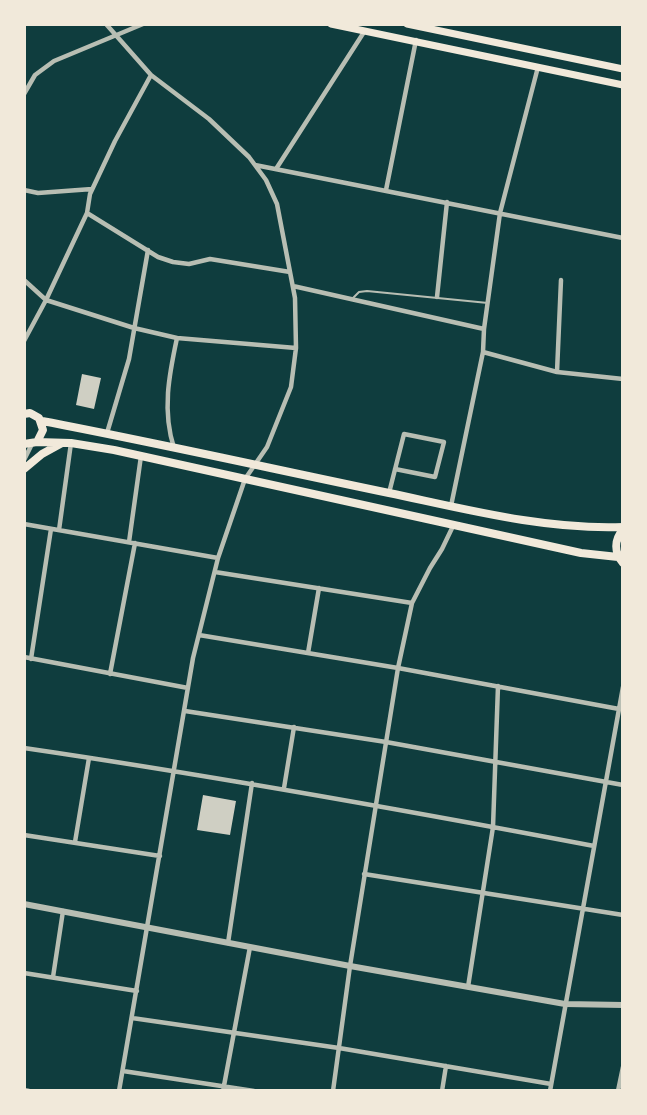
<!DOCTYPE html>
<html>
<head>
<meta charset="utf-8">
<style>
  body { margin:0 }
  #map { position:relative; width:647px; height:1115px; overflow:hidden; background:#0f3d3e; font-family:"Public Sans",sans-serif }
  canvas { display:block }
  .frame { position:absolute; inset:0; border:26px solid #f1e9da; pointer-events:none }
</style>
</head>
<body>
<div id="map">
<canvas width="647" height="1115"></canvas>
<div class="frame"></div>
</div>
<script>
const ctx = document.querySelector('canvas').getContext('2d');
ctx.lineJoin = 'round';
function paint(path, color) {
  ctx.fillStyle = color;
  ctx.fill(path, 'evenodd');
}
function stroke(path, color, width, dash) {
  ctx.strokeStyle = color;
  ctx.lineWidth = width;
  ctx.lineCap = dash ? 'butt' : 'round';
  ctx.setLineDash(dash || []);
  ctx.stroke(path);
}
paint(new Path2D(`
  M82,374L101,378L94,409L76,405Z
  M203,795L236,801L230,835L197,830Z`), '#cfcfc3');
stroke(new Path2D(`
  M353,298L359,292L367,291L488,303`), '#b8beb3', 2);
stroke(new Path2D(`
  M106,24L151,75L209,119L249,157L266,180L277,204L295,298L296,348L291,387L267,447L245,479L218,558L193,658L119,1091
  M24,94L35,75L54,61L143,24
  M255,165L623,238
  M276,169L364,32
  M24,190L38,193L92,189
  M386,190L416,40
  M87,213L158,257L173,262L189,264L210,259L290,272
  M24,280L46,300L134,328L177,338
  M293,286L484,329
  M437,297L447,202
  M24,341L46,300L87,213L90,194L115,141L151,75
  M483,352L557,372L623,379
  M557,372L561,280
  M107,433L129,359L148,250
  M174,448C162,411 169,375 177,338L296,348
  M24,460L32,444
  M389,493L404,434L444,442L435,477L395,469
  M451,506L483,352L484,329L500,213L538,67
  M24,524L218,558
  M59,530L71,443
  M129,542L141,456
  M215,572L412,603
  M199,635L398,668L619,709
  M308,653L319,588
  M24,657L188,688
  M31,659L51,529
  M110,674L135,543
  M185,711L386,742L623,785
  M24,748C215,776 404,810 594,846
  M284,788L294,727
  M24,835L160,856
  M75,842L89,758
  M364,874L623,915
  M228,943L252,783
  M24,973L137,991
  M53,977L63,911
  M468,987L493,827L498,686
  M132,1018L339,1048L551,1084
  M123,1071L254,1091
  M24,1090L29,1091
  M223,1091L250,947
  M333,1091L350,966L398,668L412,603L430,568L442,549L454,524
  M442,1091L446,1066
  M550,1091L623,687
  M618,1091L623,1067`), '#b8beb3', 4.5);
stroke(new Path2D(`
  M24,904L350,966L565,1004L623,1005`), '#b8beb3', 6);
stroke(new Path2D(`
  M331,24L623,85
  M407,24L623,69`), '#f1e9da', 7);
stroke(new Path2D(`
  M24,414L30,413L39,418L43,430L37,442L24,444
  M42,421C158,443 273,469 389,493C465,509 545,530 623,527
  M37,442L71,443L114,450L581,553L618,557
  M24,469L42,454L62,443
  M623,530C614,540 614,552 623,563`), '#f1e9da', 8);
</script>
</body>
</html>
